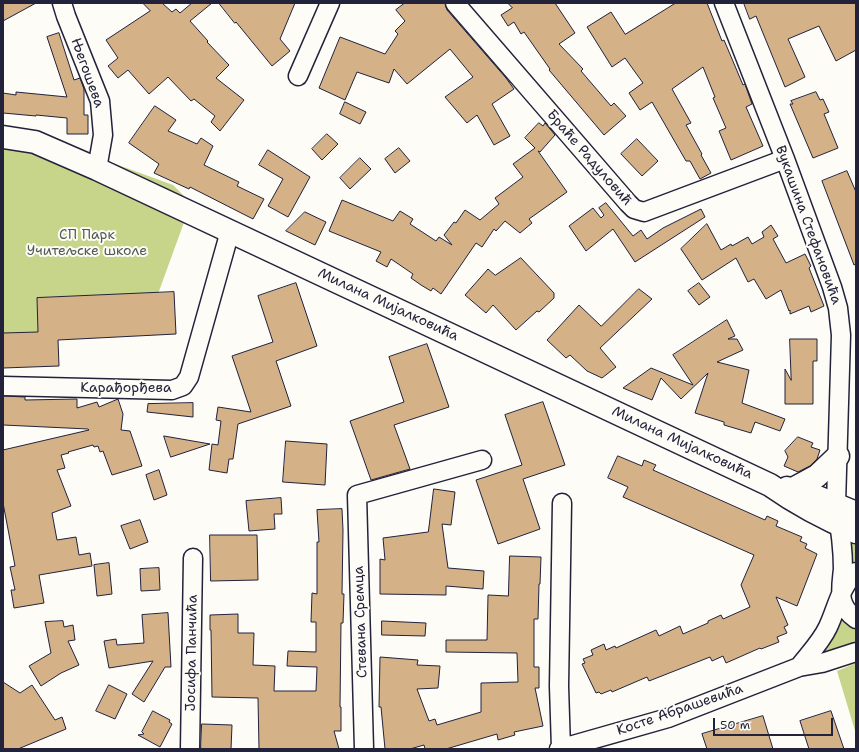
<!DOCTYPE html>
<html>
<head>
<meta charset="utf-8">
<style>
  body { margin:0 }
  #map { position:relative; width:859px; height:752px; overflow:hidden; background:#fdfcf7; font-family:"Shantell Sans",sans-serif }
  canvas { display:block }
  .frame { position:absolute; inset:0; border:4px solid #22223b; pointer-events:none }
  .scale { position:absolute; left:713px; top:718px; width:120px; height:18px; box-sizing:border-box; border:2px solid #22223b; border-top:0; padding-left:5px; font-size:12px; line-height:14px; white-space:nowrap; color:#22223b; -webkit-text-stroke:3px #fdfcf7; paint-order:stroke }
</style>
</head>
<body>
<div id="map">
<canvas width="859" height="752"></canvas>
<div class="frame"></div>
<div class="scale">50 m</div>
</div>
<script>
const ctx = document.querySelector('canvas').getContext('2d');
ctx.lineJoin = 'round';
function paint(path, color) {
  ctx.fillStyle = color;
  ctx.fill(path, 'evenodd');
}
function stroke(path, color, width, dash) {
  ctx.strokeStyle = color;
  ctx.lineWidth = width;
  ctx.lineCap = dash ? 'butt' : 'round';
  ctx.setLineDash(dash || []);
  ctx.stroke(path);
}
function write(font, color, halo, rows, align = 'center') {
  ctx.font = font + ' "Shantell Sans",sans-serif';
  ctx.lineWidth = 4;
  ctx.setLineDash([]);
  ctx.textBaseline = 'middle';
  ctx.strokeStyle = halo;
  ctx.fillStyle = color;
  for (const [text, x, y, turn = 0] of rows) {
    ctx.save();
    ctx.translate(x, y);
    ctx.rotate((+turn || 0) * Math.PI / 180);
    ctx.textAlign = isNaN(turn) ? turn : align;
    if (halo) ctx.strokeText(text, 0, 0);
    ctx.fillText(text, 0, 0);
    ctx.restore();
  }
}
paint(new Path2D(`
  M3,131L99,158L173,185L191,203L150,316L3,340Z
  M845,535L856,540V564L849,569Z
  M841,619L856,629V645L818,656L836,632Z
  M856,663V734L837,671Z`), '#c6d58a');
const building = new Path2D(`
  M3,3H36L3,21Z
  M143,3H162L172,12L176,9L180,13L192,3H212L190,21L208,41L207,42L229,65L216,78L244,100L220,131L211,122L215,116L194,99L191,101L168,77L149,94L128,70L118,78L108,66L118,58L106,40L150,11Z
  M219,3H295L280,39L290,51L272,66L236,22L235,23Z
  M405,3H445L447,10L506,78L514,89L492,104L510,136L494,145L477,115L467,123L445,97L473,77L450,49L407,84L394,69L389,83L357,72L345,100L319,88L340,37L385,54L398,34L395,31L405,21L396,10Z
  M508,3H555L575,33L559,44L583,69L581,71L611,106L614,103L626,116L604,135L549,70L550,69L524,32L521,34L514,22L508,26L501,15L512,8Z
  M676,3H707L722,41L724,40L743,85L745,84L752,104L746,107L763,146L731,160L719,131L726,128L713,98L715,97L703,67L672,89L691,123L686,125L702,154L701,155L711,173L700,179L690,161H686L652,102L640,110L629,93L643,83L625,58L612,67L587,27L611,12L625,34Z
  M744,3H856V50L836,61L819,26L788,39L805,77L785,87L756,16L750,19Z
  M59,33L74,80L80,78L84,89V115H88V134H67V118L36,115V116L3,113V93L16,95V92L67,97L47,37Z
  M816,92L820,100L823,99L829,112L824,114L838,148L813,158L790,104H793L791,101Z
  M345,102L366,112L360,124L340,114Z
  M155,106L176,120L168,131L197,144L201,138L213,146L204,165L239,182L237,186L264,199L253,219L190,187L189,189L154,173L159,164L129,143Z
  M539,123L543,126L545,123L555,135L540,152L538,151L567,192L529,219L532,223L520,233L505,221L496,231L494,229L482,247L476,243L441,294L433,288L431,291L421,285L411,278L413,274L391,259L387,267L376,261L381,252L329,231L342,200L393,221L400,211L413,219L410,224L436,241L439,237L452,245L444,235L454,222L456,223L465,210L480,220L499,204L495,198L523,177L513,164L535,148L525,138Z
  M327,134L338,144L322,160L312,149Z
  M637,139L658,161L642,176L621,154Z
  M399,148L410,161L395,173L385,159Z
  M268,150L310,177L288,217L268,206L283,179L259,165Z
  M360,158L371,169L350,189L340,178Z
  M847,171L856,192V264L854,265L822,181Z
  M606,203L633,236L641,230L647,239L663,228L701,209L705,217L635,262L613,229L586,251L569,226L593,208L601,218L604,215L599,208Z
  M305,212L326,222L315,245L286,231Z
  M707,224L721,250L731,244L732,246L748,237L752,244L764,237L762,232L771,225L778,236L773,239L786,263L805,254L811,266L809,268L824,306L811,312L809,306L790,314V310L789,311L781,290L766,299L754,279L748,282L736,258L702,280L681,249Z
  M521,258L554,293V298L539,312L537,311L516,330L493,305L486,313L465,295L488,269L495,275Z
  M296,283L317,346L276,361L291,406L238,424L233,459H229L227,473L209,470L212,444L218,445L221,421L216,420L218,407L251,412L232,356L273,342L258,296Z
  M699,283L710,297L699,305L688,291Z
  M639,289L652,299L600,348L616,367L602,378L587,371L570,355L566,358L547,340L579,305L601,326Z
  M174,292L176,334L58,340L59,366L3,368V333L38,332L37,298Z
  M727,320L735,336L728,339H737L743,350L717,362L749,370L742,403L785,419L780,431L755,422L751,433L724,425V422L695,413L708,373L681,399L661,378L652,400L623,388L651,368L693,385L673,355Z
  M790,339H817V361H813V404H785V369L791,380Z
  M427,344L449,407L394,425L410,469L371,480L350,421L404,402L389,357Z
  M3,396L25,397V400L77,399V408L97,402L99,407L118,399L123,414L121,430L130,431L142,466L112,475L103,451L100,452L98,446L94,447L93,445L68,452L69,453L61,455L65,468L57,470L71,506L52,513L57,540L76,537L79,555L90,553L92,566L39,575L44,603L14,608L11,590H15L10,567L15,566L3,503V450L89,430L88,429L3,425Z
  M543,402L565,465L523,479L540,529L498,544L476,480L522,465L505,415Z
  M193,403V417L147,412L148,404Z
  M164,436L210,444L171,457Z
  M798,437L813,443L811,447L820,450L817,459L810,466L798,472L784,466L788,457L785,451Z
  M286,441L327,444L325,485L283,482Z
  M618,456L642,466L644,460L656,465L653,470L765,520L767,516L778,521L776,526L802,537L800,541L807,544L805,548L817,554L797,606L776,597L788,625L784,627L787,633L777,637L779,642L761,649L760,648L726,663L723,656L712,661L710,657L649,681L647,677L612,692L611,690L601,694L599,692L596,693L582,664L585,663L583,659L593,655L591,650L604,644L606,650L615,646L616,648L656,630L659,636L680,626L683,634L708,623V621L721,615L723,619L750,607L741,585L754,555L623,497L628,487L608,478Z
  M159,470L167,495L154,500L146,475Z
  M434,489L455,492L451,525L442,524L448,568L484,571L483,589L446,586V595L380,594V559L385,560L383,538L428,532Z
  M281,498L282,514H274L275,529L249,531L246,501Z
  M342,509L343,530L342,594H344L343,623H341L340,707H341V731H334L339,749H259L258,698L212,697L211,630H210V615L238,614V633H254L253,665L275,666L274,691H316L317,667L287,666L288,651L316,652V622H311L312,593L317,594V542H319L317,510Z
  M140,520L148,542L130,549L121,526Z
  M210,535H257L258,580L211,581Z
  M510,556L541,557L540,584H539L538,619H534V667H539V688H535L543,726L514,732L515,735L498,740L497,734L446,749H425L424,745L410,749H385L381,707H379L380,657L418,660L417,665L440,666L438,688L417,689L429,721L435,719L437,725L481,712V683L518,682L517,653L446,652V640H487L488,595L508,596Z
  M109,563L112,594L97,596L94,565Z
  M159,568L160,590L141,591L140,569Z
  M168,613L171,667H165L144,702L132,694L153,661L109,668L104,641L116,639L117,645L144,643L142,615Z
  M63,621L64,627L73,625L75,640L68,641L79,665L61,673L41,686L29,666L51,653L45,622Z
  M382,621L426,623L425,636L382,635Z
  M3,682L20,693L32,685L55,720L62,717L66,729L18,749H3Z
  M109,685L127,694L115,719L96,711Z
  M153,711L170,720L169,722L172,724L160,747L138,735L144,734L142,732Z
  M831,711L844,749H809L800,721Z
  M763,716L773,749H707L702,734Z
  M202,724L232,725L231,749H201Z`);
paint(building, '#d4b186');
stroke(building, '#22223b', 1);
const street = new Path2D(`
  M62,3L66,16L100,101L103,135L97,169
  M455,3L628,203L634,209L644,212L785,159
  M724,3L785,159L832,287L838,308L841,335L836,504C840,526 843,547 843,569C842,579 840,590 842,600C844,608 849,614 856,619
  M298,76L330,3
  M3,386L172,390L183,386L189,377L230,231
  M799,667C809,654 821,642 828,627C837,608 840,587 856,572
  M190,749L193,558
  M364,749L357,495L482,460
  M559,749L668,718L799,667L822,663L856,652
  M561,749L559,686L562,503`);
const secondary = new Path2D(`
  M3,137L35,142L97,169L770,485C797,504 825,519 856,532
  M787,488L815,496L856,513
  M793,489L817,476L838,456`);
stroke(street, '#22223b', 21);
stroke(secondary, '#22223b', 25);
stroke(street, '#fdfcf7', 18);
stroke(secondary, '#fdfcf7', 22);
write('14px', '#22223b', '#fdfcf7', [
  ["Његошева",87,73,70],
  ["Браће Радуловић",589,158,49],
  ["Вукашина Стефановића",808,225,70],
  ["Милана Мијалковића",388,305,25],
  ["Карађорђева",126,388],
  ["Милана Мијалковића",682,443,25],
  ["Стевана Сремца",361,622,-92],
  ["Јосифа Панчића",192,653,-89],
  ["Косте Абрашевића",680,710,-19]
]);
write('14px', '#535853', '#fdfcf7', [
  ["СП Парк",87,235],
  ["Учитељске школе",87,251]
]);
</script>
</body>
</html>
